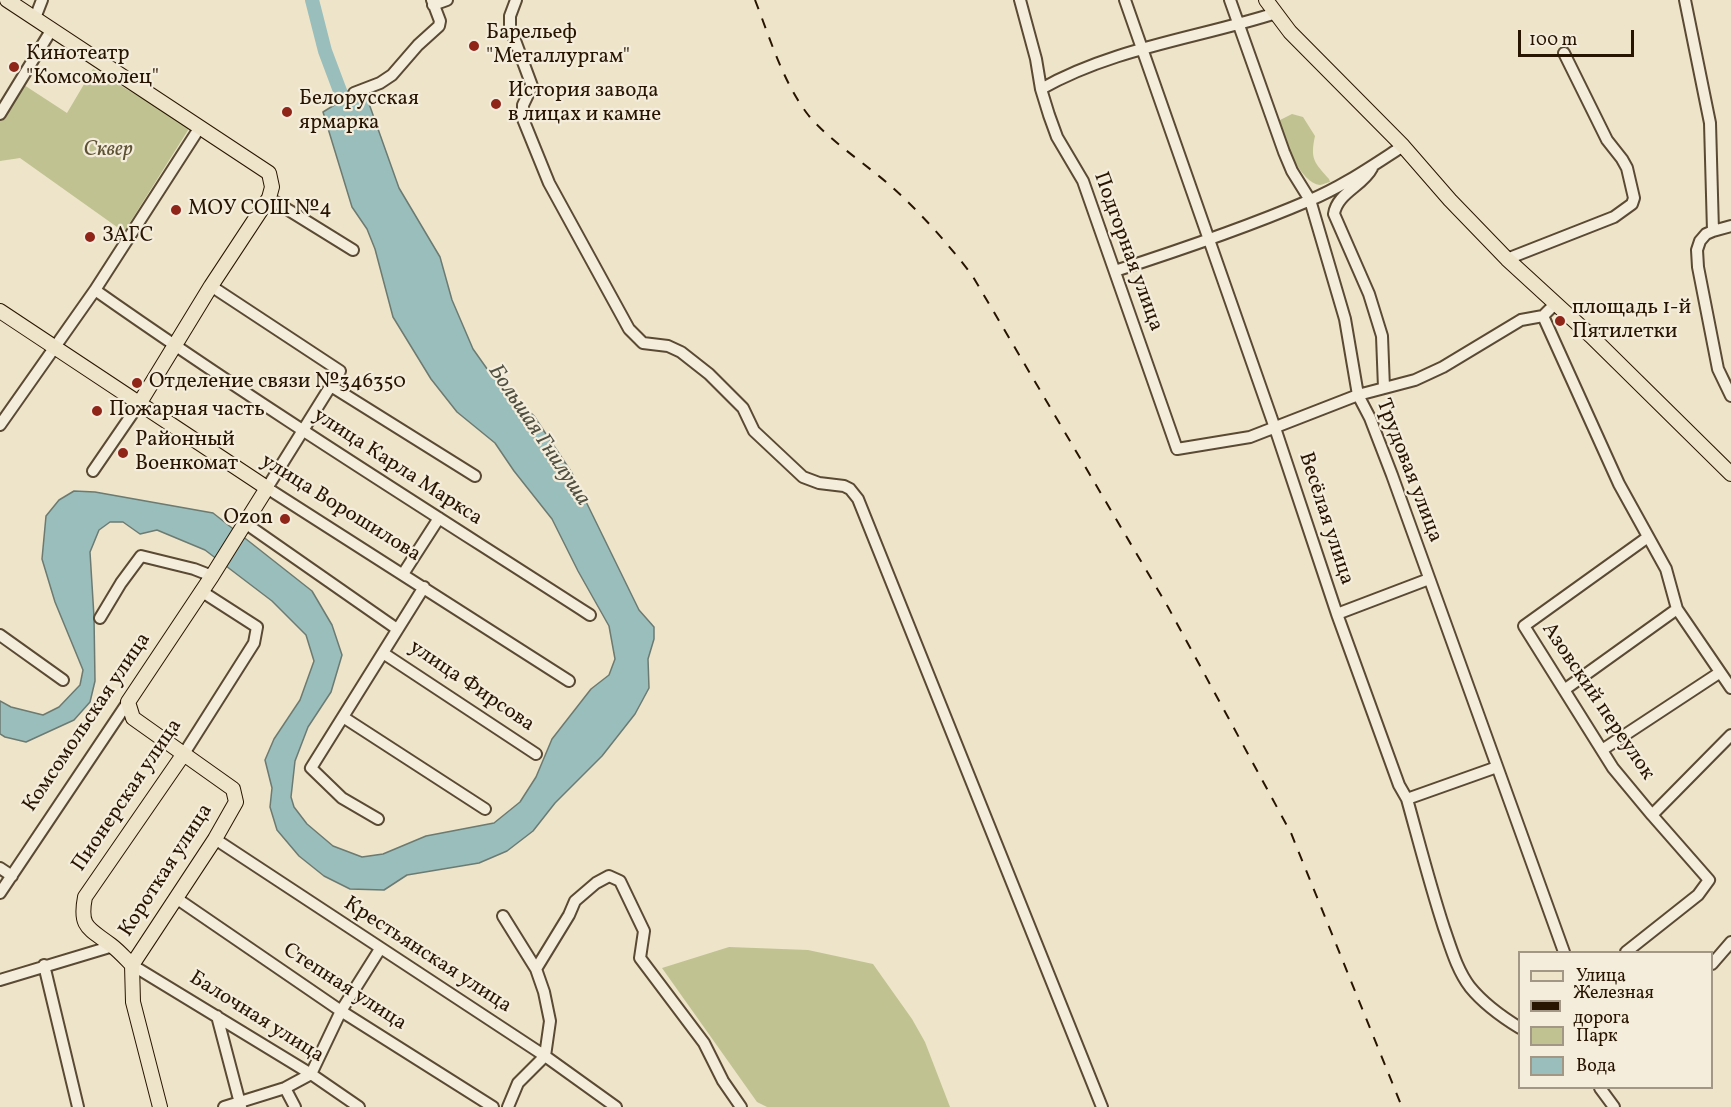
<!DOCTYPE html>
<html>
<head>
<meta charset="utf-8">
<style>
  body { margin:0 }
  #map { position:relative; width:1731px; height:1107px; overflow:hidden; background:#eee4c9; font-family:Vollkorn,serif }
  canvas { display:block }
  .legend { position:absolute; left:1518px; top:951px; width:195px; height:138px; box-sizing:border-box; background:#f4eddc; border:2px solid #a29784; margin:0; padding:8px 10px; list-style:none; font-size:18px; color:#281501 }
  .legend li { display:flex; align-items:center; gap:12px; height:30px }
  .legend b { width:30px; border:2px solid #a29784 }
  .scale { position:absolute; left:1518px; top:30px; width:116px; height:27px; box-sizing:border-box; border:3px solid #281501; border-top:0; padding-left:8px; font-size:18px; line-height:21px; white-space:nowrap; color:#281501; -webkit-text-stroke:4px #f4eddc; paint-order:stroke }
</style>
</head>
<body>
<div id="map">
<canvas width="1731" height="1107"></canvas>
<ul class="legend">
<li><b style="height:8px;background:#eee4c9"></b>Улица</li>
<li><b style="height:8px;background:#281501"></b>Железная дорога</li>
<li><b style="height:16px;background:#c0c291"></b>Парк</li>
<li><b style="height:16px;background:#9abebb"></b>Вода</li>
</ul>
<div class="scale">100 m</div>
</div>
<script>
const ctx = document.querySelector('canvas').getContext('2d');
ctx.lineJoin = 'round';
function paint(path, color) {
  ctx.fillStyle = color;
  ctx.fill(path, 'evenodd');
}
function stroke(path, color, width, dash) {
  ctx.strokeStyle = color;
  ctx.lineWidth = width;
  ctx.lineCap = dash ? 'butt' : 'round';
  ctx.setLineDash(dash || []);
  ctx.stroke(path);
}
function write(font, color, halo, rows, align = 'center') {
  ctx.font = font + ' Vollkorn,serif';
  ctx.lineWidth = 4.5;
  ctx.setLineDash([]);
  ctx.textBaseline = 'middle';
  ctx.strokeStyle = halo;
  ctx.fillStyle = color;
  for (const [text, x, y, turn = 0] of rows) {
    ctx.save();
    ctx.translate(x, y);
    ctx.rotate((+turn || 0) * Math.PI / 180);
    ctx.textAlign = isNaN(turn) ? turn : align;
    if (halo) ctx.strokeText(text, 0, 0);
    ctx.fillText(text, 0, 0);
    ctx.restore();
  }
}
paint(new Path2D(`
  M93,69L190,127L124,232L20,158L0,161V121L24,85L67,113Z
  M1292,114L1303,117L1315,136C1310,159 1314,162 1329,179L1330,182C1328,182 1322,185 1320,185C1301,184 1280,136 1280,120Z
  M729,947L808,950L873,964L912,1019L925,1042L950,1107H767L757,1102L662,968Z`), '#c0c291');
const water = new Path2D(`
  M367,98L399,188L440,257L452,300L473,349L490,373L534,416L572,473L639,610L654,627V639L648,659L649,688L635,714L602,756L555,803L533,831L507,851L479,863L407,875L384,890L350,889L324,876L299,856L277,830L270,807L272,788L265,760L274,739L300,700L314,661L306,635L272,601L205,550L157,530L140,534L123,522H110L99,530L90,552L94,617L95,681L90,702L74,720L26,742L5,737L0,734V701L11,707L43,715L59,707L80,685L83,670L55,602L42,559L46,516L59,500L74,491L95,492L213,513L312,591L332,625L342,655L331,692L308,727L295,761L291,797L294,807L307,824L333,846L362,857L383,854L426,836L494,823L520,802L536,777L552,739L591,689L609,675L615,659L609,626L578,571L552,519L514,471L495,443L457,412L431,379L393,317L375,249L367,229L352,207L323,112L344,99Z`);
paint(water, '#9abebb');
stroke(water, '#6c7a71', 1.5);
stroke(new Path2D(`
  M312,0L325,51L349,115`), '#9abebb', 14);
const minor = new Path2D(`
  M516,0L510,16V27L532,86L523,105V119L549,183L629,329L643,343L668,346L681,352L709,374L743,408L754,431L803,477L819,483L844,486L850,489L858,499L1102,1107
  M1020,0L1036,59L1041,89L1049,115L1057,137L1083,181L1177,449L1250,437L1358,395L1415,380L1443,367L1521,320L1543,316L1555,304
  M1125,0L1275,428L1337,614L1399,785L1407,799C1419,842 1430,885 1444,928C1451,948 1457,970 1470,987C1483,1003 1502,1017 1520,1028
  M1230,0L1284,152L1292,171L1310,200L1345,319L1358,395L1370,418L1392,475L1564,952
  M1685,0L1710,123L1713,231L1706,234L1700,241L1697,250L1698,267L1718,369L1731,396
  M433,5L447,0
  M35,18L42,0
  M1041,89C1113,48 1198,38 1276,13
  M354,93L380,83L392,75L418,45L439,26L440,21L432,0
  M0,114L52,29
  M1372,168C1363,186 1337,193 1334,214L1369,294L1382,336L1384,388
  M269,198L353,250
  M1713,231L1731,226
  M1507,259L1614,217L1632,204L1634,198L1627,168L1622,159L1607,140L1564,53
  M1115,271C1180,250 1245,228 1308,201C1342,187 1372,166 1403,146
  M211,286L340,371L267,488L569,681
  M95,290C257,404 424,508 590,615
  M1543,316L1619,484L1666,569L1677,609L1731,688
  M331,386L475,476
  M0,425L95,290L200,127
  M93,471L139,404
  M245,523L397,629
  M403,574L439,518
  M1337,614L1429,579
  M100,618L121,583L141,556L194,569L212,576
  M0,635L63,680
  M383,653L536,754
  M1564,690L1677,609
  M343,717L485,809
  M1602,750L1719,673
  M183,755L254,643L257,627L201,591
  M1407,799L1497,767
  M1652,815L1731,735
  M378,819L342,798L311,768L424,587
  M215,839L545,1056L616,1107
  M0,868L12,876
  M0,893L128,702
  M176,898L341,1011L493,1107
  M503,916L536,969L544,992L550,1021L545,1056L518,1083L508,1107
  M1626,952L1698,895L1709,880L1652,815L1613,768L1524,626L1648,537
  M1712,964L1731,942
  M44,965L78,1107
  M132,965L311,1074L359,1107
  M536,969L569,915L575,901L596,883L609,876L620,881L644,931L640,958L704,1043L723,1081L741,1107
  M0,980L113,946
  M217,1016L241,1107
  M285,1088L295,1107
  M1600,1088L1614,1107
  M224,1107L285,1088L311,1074L341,1011L380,949`);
const major = new Path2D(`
  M7,0L269,173L272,187L269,198L211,286L139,404
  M1266,0L1290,32L1403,146L1450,200L1507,259L1591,336L1731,474
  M0,311L267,488L212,576L128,702L133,718L233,789L236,802L215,839L132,965
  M132,965C125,958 119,951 111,945C89,928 79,928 85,897L183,755
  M132,965L133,1002L160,1107`);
stroke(minor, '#5a4933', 14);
stroke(major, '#281501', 16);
stroke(minor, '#f4eddc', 10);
stroke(major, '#eee4c9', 14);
stroke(new Path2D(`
  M755,0C770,38 783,83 809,116C830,141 867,165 892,187C922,214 948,244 972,275L1168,607L1291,833L1402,1107`), '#281501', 2, [10, 10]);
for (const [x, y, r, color] of [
  [474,46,6,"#8f2418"],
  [14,67,6,"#8f2418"],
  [496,104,6,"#8f2418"],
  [287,112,6,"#8f2418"],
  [176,210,6,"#8f2418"],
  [90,237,6,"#8f2418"],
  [1560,321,6,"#8f2418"],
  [137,383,6,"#8f2418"],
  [97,411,6,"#8f2418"],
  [123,453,6,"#8f2418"],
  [285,519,6,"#8f2418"]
]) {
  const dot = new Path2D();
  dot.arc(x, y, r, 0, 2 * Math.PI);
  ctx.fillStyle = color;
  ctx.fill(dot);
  stroke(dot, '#f4eddc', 2);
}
write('21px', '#281501', '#f4eddc', [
  ["Барельеф",486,34],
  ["\"Металлургам\"",486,58],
  ["Кинотеатр",26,55],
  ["\"Комсомолец\"",26,79],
  ["История завода",508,92],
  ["в лицах и камне",508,116],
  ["Белорусская",299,100],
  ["ярмарка",299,124],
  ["МОУ СОШ №4",188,210],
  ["ЗАГС",102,237],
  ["площадь 1-й",1572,309],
  ["Пятилетки",1572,333],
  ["Отделение связи №346350",149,383],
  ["Пожарная часть",109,411],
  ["Районный",135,441],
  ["Военкомат",135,465],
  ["Ozon",273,519,"right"]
], 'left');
write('italic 21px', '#5d5233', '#f4eddc', [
  ["Сквер",108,151]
]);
write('21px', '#281501', '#f4eddc', [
  ["Подгорная улица",1127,252,70],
  ["улица Карла Маркса",397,468,33],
  ["Трудовая улица",1408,471,69],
  ["улица Ворошилова",340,509,32],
  ["Весёлая улица",1325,519,72],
  ["улица Фирсова",471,687,34],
  ["Азовский переулок",1597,702,56],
  ["Комсомольская улица",88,723,-56],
  ["Пионерская улица",128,796,-56],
  ["Короткая улица",167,871,-57],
  ["Крестьянская улица",427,956,33],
  ["Степная улица",344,988,33],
  ["Балочная улица",256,1018,32]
]);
write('italic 22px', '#505042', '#f4eddc', [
  ["Большая Гнилуша",538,436,56]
]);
</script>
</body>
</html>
